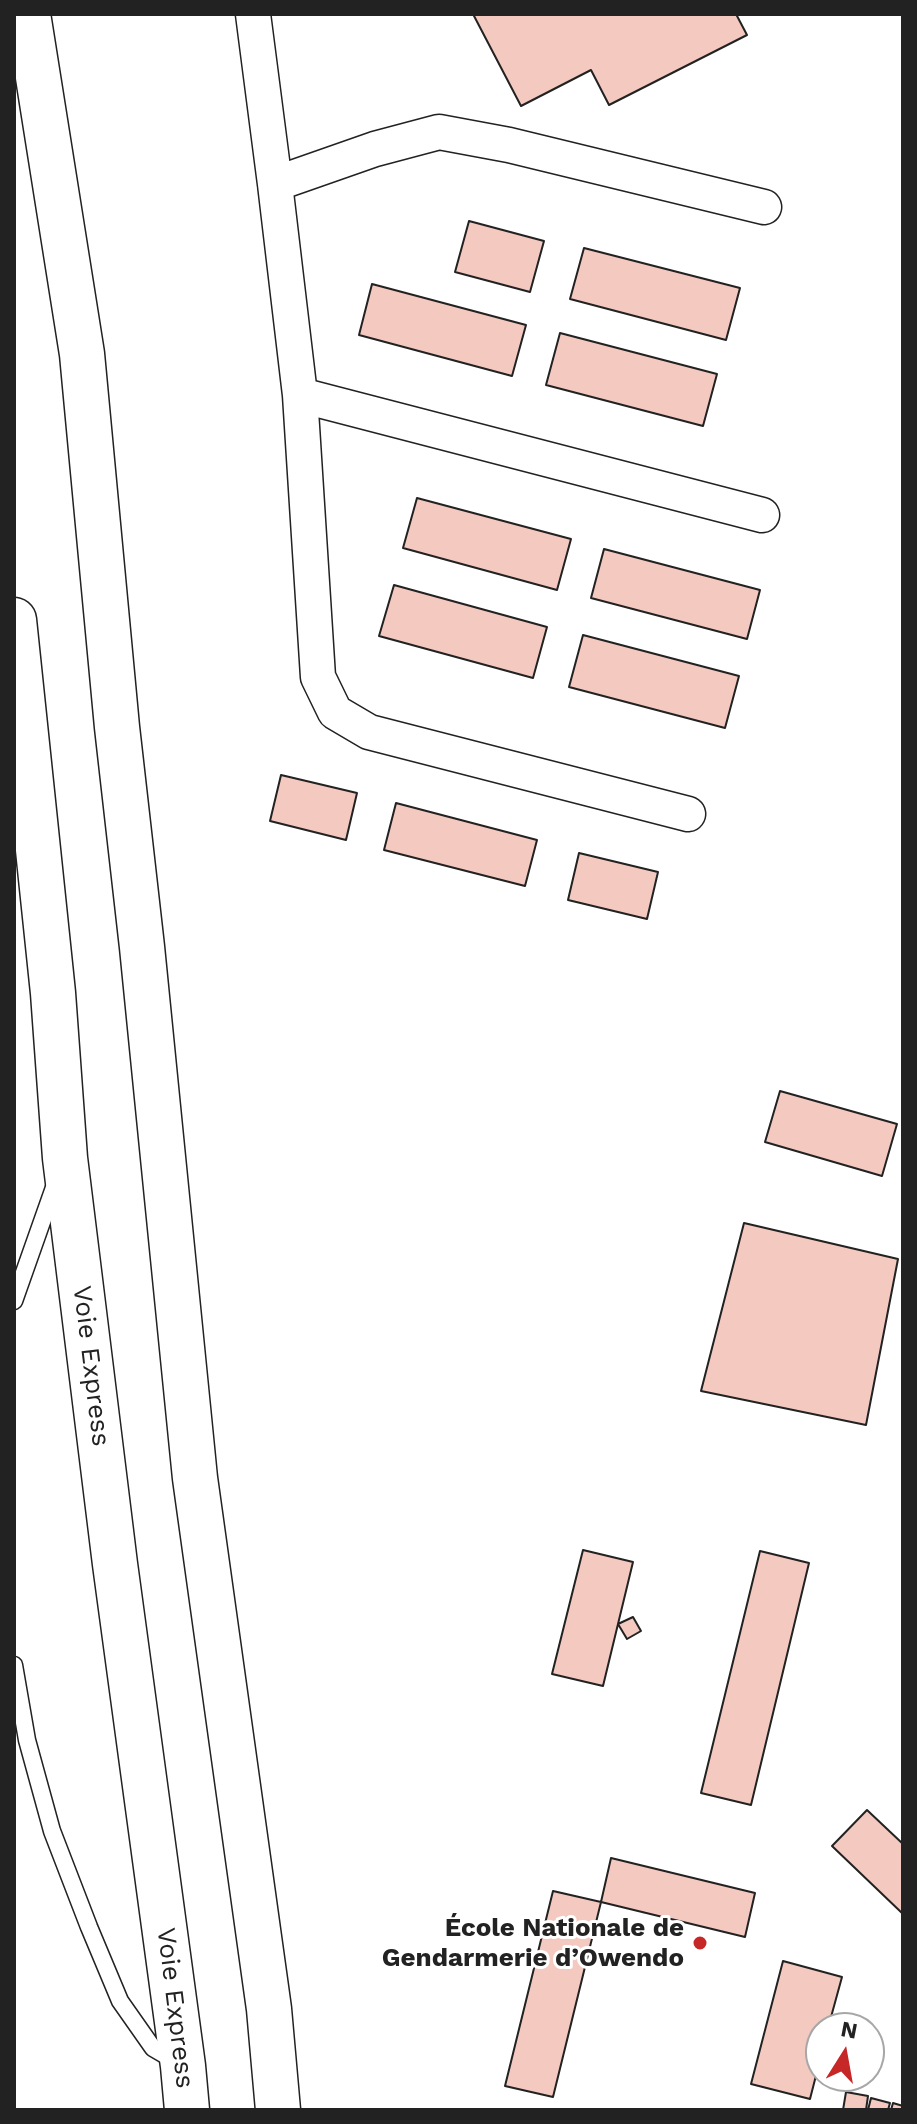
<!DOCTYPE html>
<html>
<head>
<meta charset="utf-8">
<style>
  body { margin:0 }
  #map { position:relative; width:917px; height:2124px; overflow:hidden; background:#fff; font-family:"Work Sans",sans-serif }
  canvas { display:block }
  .frame { position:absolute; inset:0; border:16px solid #222; pointer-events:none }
  .north { position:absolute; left:805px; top:2012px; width:80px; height:80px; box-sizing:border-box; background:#fff; border:2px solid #a7a7a7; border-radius:50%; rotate:11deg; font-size:22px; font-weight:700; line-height:32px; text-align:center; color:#222 }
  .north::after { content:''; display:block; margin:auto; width:28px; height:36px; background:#c62828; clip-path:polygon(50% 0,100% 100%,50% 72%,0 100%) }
</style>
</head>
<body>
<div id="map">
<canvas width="917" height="2124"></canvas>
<div class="frame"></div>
<div class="north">N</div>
</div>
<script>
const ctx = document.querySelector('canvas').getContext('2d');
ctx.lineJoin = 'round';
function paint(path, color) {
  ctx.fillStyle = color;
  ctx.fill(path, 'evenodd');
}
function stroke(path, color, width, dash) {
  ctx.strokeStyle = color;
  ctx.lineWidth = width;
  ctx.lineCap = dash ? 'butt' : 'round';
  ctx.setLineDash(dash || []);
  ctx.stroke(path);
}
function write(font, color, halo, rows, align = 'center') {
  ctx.font = font + ' "Work Sans",sans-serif';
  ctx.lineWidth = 6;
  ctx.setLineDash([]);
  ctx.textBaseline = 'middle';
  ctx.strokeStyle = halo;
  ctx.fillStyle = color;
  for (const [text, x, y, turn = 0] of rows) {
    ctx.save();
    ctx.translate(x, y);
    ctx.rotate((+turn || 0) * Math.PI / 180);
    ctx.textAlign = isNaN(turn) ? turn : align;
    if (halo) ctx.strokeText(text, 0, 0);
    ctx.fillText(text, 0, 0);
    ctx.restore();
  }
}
const building = new Path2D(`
  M473,14H736L747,35L609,105L591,70L521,106Z
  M469,221L544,241L530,292L455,272Z
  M584,248L740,288L726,340L570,299Z
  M372,284L526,325L512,376L359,335Z
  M560,333L717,374L703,426L546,385Z
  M417,498L571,539L557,590L403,548Z
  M604,549L760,590L747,639L591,598Z
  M394,585L547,627L533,678L379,636Z
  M583,635L739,676L725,728L569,687Z
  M281,775L357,793L346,840L270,821Z
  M396,803L537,840L525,886L384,850Z
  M579,853L658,872L647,919L568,900Z
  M780,1091L897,1124L882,1176L765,1142Z
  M744,1223L898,1259L866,1425L701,1391Z
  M583,1550L633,1562L603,1686L552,1674Z
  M760,1551L809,1563L751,1805L701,1793Z
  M633,1617L641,1631L627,1639L618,1624Z
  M867,1810L903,1844V1914L832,1846Z
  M611,1858L755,1893L745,1937L601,1902Z
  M553,1891L601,1902L553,2097L505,2086Z
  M783,1961L842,1977L828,2028H821V2056L810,2099L751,2084Z
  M846,2092L868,2096L866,2110H843Z
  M871,2098L890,2103L888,2110H868Z
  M893,2103L903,2106V2110H891Z`);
paint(building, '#f3c9c0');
stroke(building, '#222', 2);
const service = new Path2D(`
  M14,1301L56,1182
  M14,1665L27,1740L52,1831L89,1927L120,2001L153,2048L177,2062`);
const minor = new Path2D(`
  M253,14L275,184L300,395L318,677L335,712L369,732L688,814
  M275,184L375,149L439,132L509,145L764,207
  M300,395L762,515`);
const trunk = new Path2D(`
  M28,14L82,354L117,727L142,947L195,1478L269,2009L278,2110
  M14,620L53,993L65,1158L115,1564L183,2066L187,2110`);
stroke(service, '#222', 19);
stroke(minor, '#222', 37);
stroke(trunk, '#222', 47);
stroke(service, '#fff', 16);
stroke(minor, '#fff', 34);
stroke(trunk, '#fff', 44);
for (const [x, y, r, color] of [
  [700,1943,8,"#c62828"]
]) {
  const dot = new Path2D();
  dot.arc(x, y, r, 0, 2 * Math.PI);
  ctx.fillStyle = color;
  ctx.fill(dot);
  stroke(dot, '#fff', 3);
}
write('26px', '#222', '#fff', [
  ["Voie Express",91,1366,83],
  ["Voie Express",175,2008,83]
]);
write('bold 26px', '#222', '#fff', [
  ["École Nationale de",684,1928],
  ["Gendarmerie d’Owendo",684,1958]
], 'right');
</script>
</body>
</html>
